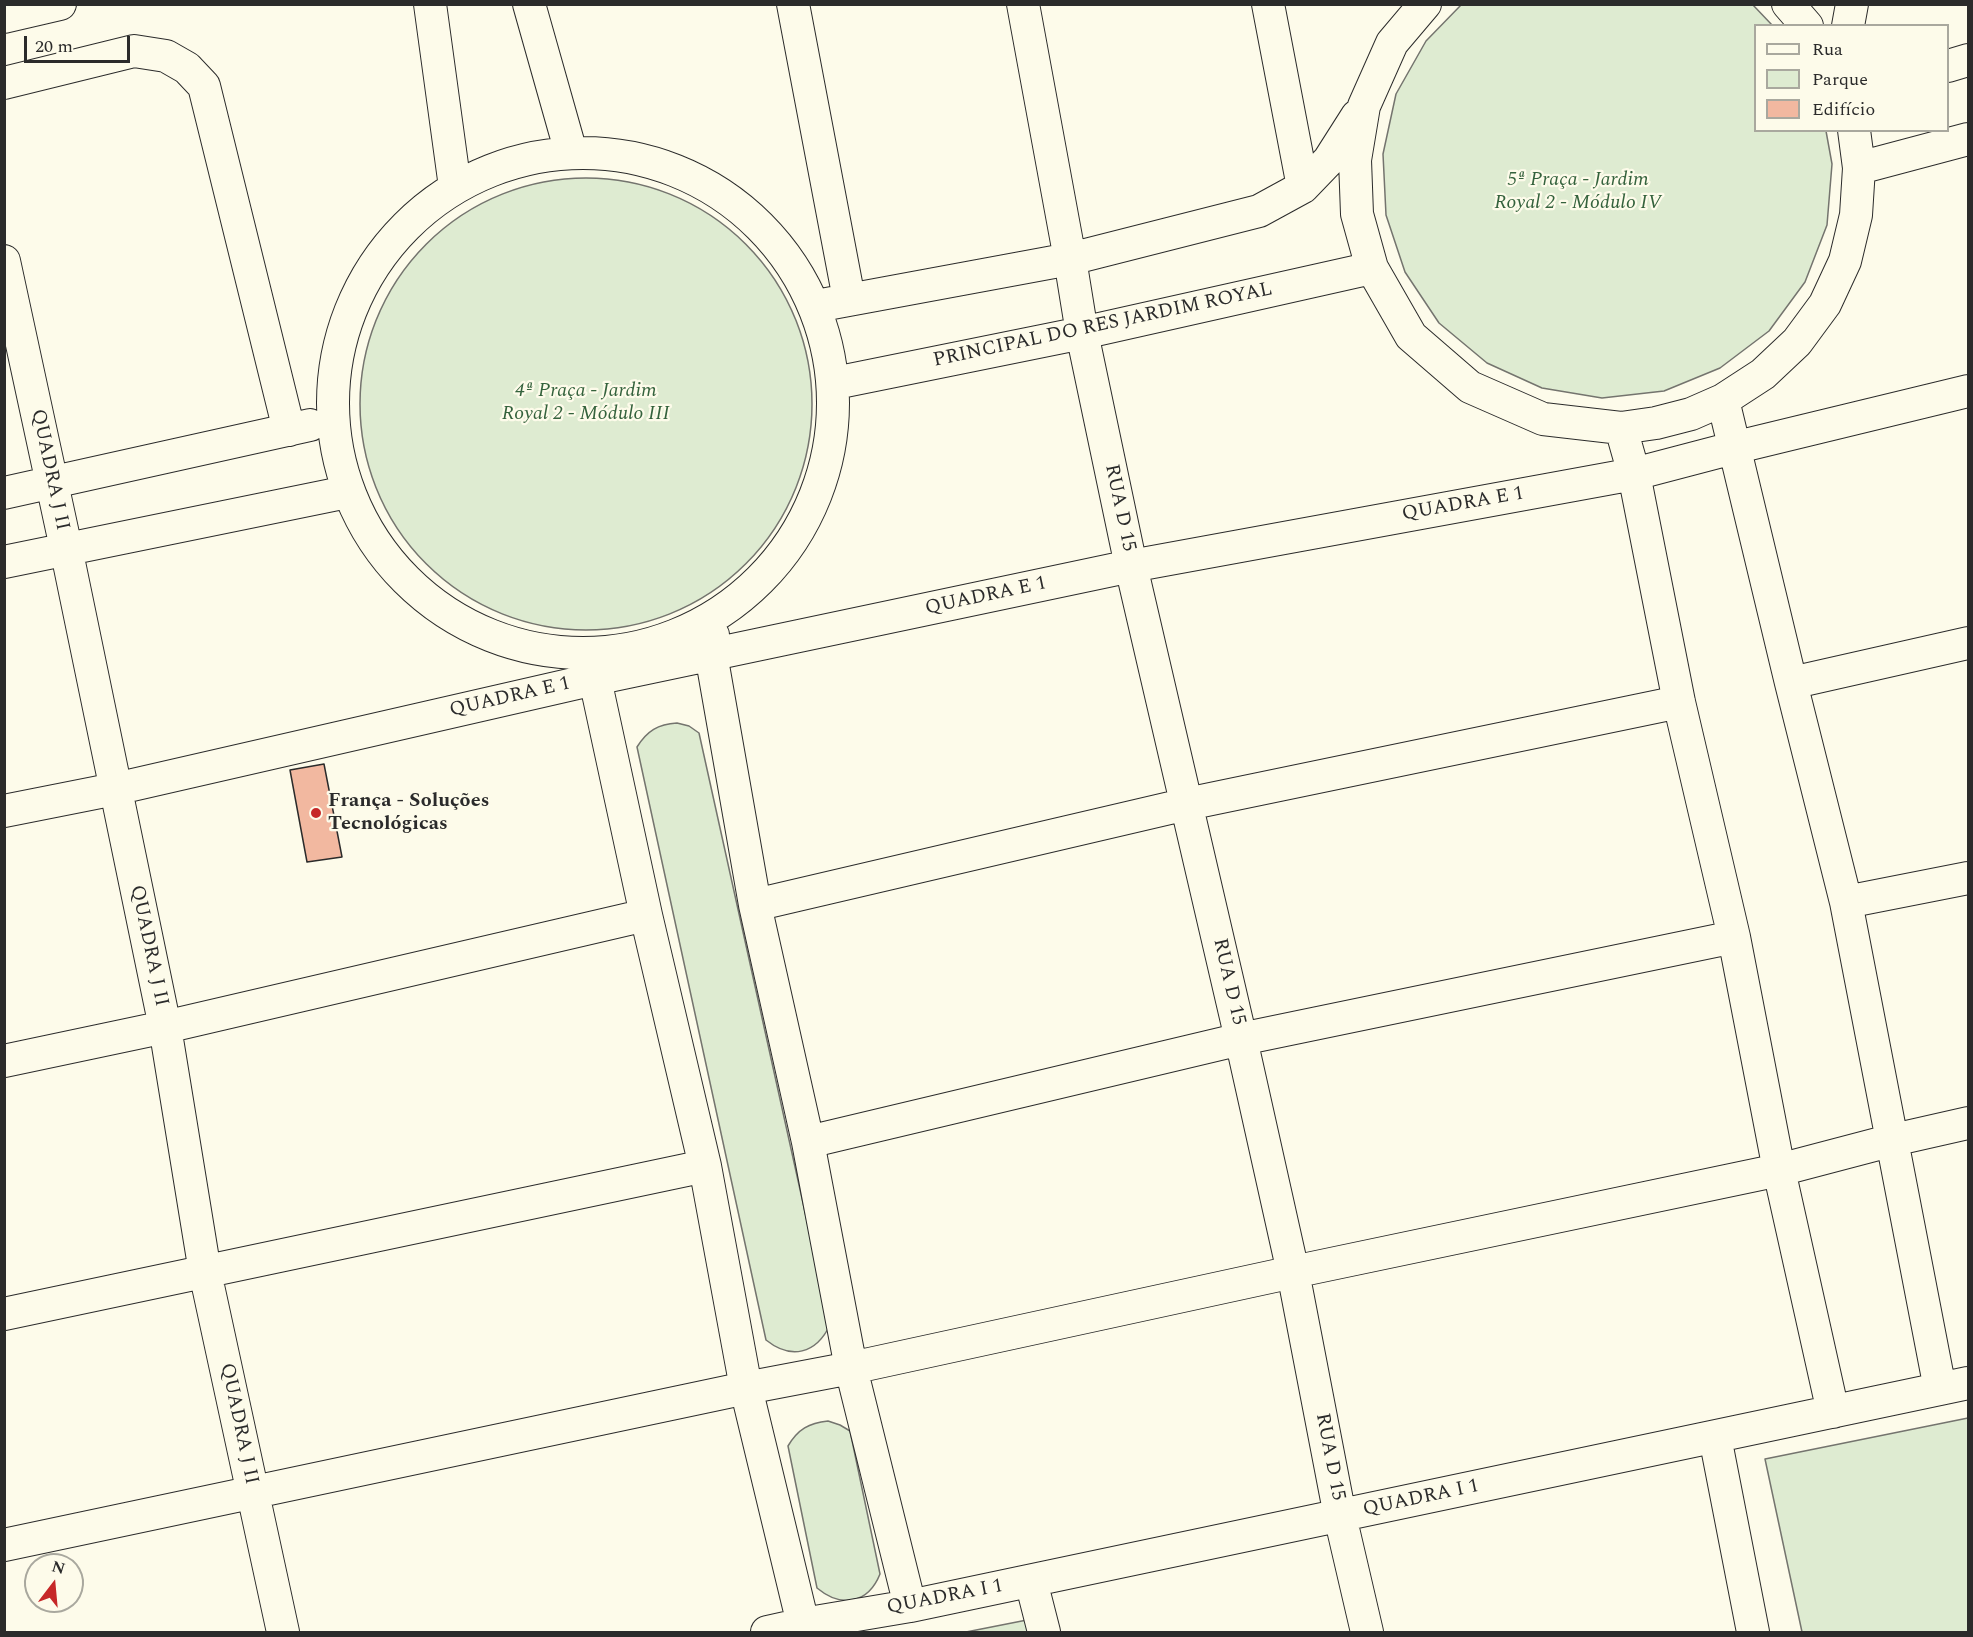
<!DOCTYPE html>
<html>
<head>
<meta charset="utf-8">
<style>
  body { margin:0 }
  #map { position:relative; width:1973px; height:1637px; overflow:hidden; background:#fdfbea; font-family:Spectral,serif }
  canvas { display:block }
  .frame { position:absolute; inset:0; border:6px solid #2b2b2b; pointer-events:none }
  .legend { position:absolute; left:1754px; top:24px; width:195px; height:108px; box-sizing:border-box; background:#fdfbea; border:2px solid #a9a89e; margin:0; padding:8px 10px; list-style:none; font-size:18px; color:#2b2b2b }
  .legend li { display:flex; align-items:center; gap:12px; height:30px }
  .legend b { width:30px; border:2px solid #a9a89e }
  .north { position:absolute; left:24px; top:1553px; width:60px; height:60px; box-sizing:border-box; background:#fdfbea; border:2px solid #a9a89e; border-radius:50%; rotate:16deg; font-size:16px; font-weight:700; line-height:24px; text-align:center; color:#2b2b2b }
  .north::after { content:''; display:block; margin:auto; width:21px; height:27px; background:#c62828; clip-path:polygon(50% 0,100% 100%,50% 72%,0 100%) }
  .scale { position:absolute; left:24px; top:36px; width:106px; height:27px; box-sizing:border-box; border:3px solid #2b2b2b; border-top:0; padding-left:8px; font-size:18px; line-height:21px; white-space:nowrap; color:#2b2b2b; -webkit-text-stroke:4px #fdfbea; paint-order:stroke }
</style>
</head>
<body>
<div id="map">
<canvas width="1973" height="1637"></canvas>
<div class="frame"></div>
<ul class="legend">
<li><b style="height:8px;background:#fdfbea"></b>Rua</li>
<li><b style="height:16px;background:#deebd1"></b>Parque</li>
<li><b style="height:16px;background:#f2b8a0"></b>Edifício</li>
</ul>
<div class="north">N</div>
<div class="scale">20 m</div>
</div>
<script>
const ctx = document.querySelector('canvas').getContext('2d');
ctx.lineJoin = 'round';
function paint(path, color) {
  ctx.fillStyle = color;
  ctx.fill(path, 'evenodd');
}
function stroke(path, color, width, dash) {
  ctx.strokeStyle = color;
  ctx.lineWidth = width;
  ctx.lineCap = dash ? 'butt' : 'round';
  ctx.setLineDash(dash || []);
  ctx.stroke(path);
}
function write(font, color, halo, rows, align = 'center') {
  ctx.font = font + ' Spectral,serif';
  ctx.lineWidth = 4.5;
  ctx.setLineDash([]);
  ctx.textBaseline = 'middle';
  ctx.strokeStyle = halo;
  ctx.fillStyle = color;
  for (const [text, x, y, turn = 0] of rows) {
    ctx.save();
    ctx.translate(x, y);
    ctx.rotate((+turn || 0) * Math.PI / 180);
    ctx.textAlign = isNaN(turn) ? turn : align;
    if (halo) ctx.strokeText(text, 0, 0);
    ctx.fillText(text, 0, 0);
    ctx.restore();
  }
}
const green = new Path2D(`
  M1461,5H1753L1772,25L1756,26V130L1826,131L1832,164L1827,225L1805,282L1769,331L1720,368L1664,391L1602,398L1542,388L1487,363L1439,323L1405,272L1386,215L1383,154L1396,94L1426,41Z
  M360 404a226 226 0 1 1 452 0a226 226 0 1 1-452 0Z
  M677,723L689,726L699,733L830,1325C816,1354 791,1360 766,1340L637,747C647,731 658,724 677,723Z
  M1968,1418V1632H1802L1765,1459Z
  M828,1421L840,1425L850,1431L880,1574C868,1604 841,1608 817,1588L788,1446C798,1429 809,1423 828,1421Z
  M1032,1619L1034,1632H966Z`);
paint(green, '#deebd1');
stroke(green, '#74746e', 1.5);
const building = new Path2D(`
  M324,764L342,857L307,862L290,770Z`);
paint(building, '#f2b8a0');
stroke(building, '#2b2b2b', 1.5);
const street = new Path2D(`
  M430,4L455,187
  M529,4L570,149
  M793,4L849,299
  M1023,4L1070,259L1082,333L1131,566L1241,1039L1293,1272L1340,1516L1367,1632
  M1268,4L1303,187
  M1425,4L1392,43L1364,106L1355,160L1357,214L1372,268L1411,336L1470,387L1543,419L1621,428L1656,423L1691,414L1723,400L1763,374L1797,342L1825,304L1845,261L1856,215L1859,168L1854,130
  M1788,4L1807,26
  M4,17L60,4
  M1848,26L1852,4
  M1948,66L1968,60
  M4,83L134,51L166,56L187,68L204,86L289,430
  M333 403a250 250 0 1 1 500 0a250 250 0 1 1-500 0Z
  M1859,168L1968,139
  M4,261L66,548L165,1027L205,1272L283,1632
  M816,306L1070,259L1259,211L1303,187L1329,160L1357,116
  M835,383L1082,333L1372,268
  M1723,400L1791,683L1846,902L1940,1389
  M1621,428L1634,474L1679,702L1734,937L1779,1170L1833,1412
  M4,493L310,425
  M4,562L347,492
  M713,635L711,654L755,905L808,1142L851,1368L910,1606
  M587,659L595,679L646,915L705,1166L746,1388L803,1624
  M1791,683L1968,643
  M4,811L115,789L595,679L1131,566L1634,474L1733,448L1968,391
  M1846,902L1968,878
  M755,905L1187,804L1679,702
  M4,1061L165,1027L646,915
  M808,1142L1241,1039L1734,937
  M4,1314L705,1166
  M1715,1437L1753,1632
  M4,1545L746,1388L851,1368L1293,1272L1779,1170L1893,1140L1968,1123
  M1031,1581L1044,1632
  M767,1632L803,1624L910,1606L1968,1383`);
stroke(street, '#2b2b2b', 34);
stroke(street, '#fdfbea', 32);
for (const [x, y, r, color] of [
  [316,813,6,"#c62828"]
]) {
  const dot = new Path2D();
  dot.arc(x, y, r, 0, 2 * Math.PI);
  ctx.fillStyle = color;
  ctx.fill(dot);
  stroke(dot, '#fdfbea', 2);
}
write('italic 20px', '#34623c', '#fdfbea', [
  ["5ª Praça - Jardim",1578,181],
  ["Royal 2 - Módulo IV",1578,204],
  ["4ª Praça - Jardim",586,392],
  ["Royal 2 - Módulo III",586,415]
]);
write('20px', '#2b2b2b', '#fdfbea', [
  ["PRINCIPAL DO RES JARDIM ROYAL",1103,326,-12],
  ["QUADRA J II",49,470,78],
  ["QUADRA E 1",1463,505,-10],
  ["RUA D 15",1119,508,78],
  ["QUADRA E 1",986,597,-12],
  ["QUADRA E 1",510,698,-13],
  ["QUADRA J II",148,946,78],
  ["RUA D 15",1228,982,77],
  ["QUADRA J II",238,1424,78],
  ["RUA D 15",1329,1457,79],
  ["QUADRA I 1",1421,1499,-12],
  ["QUADRA I 1",945,1598,-11]
]);
write('bold 20px', '#2b2b2b', '#fdfbea', [
  ["França - Soluções",328,802],
  ["Tecnológicas",328,825]
], 'left');
</script>
</body>
</html>
